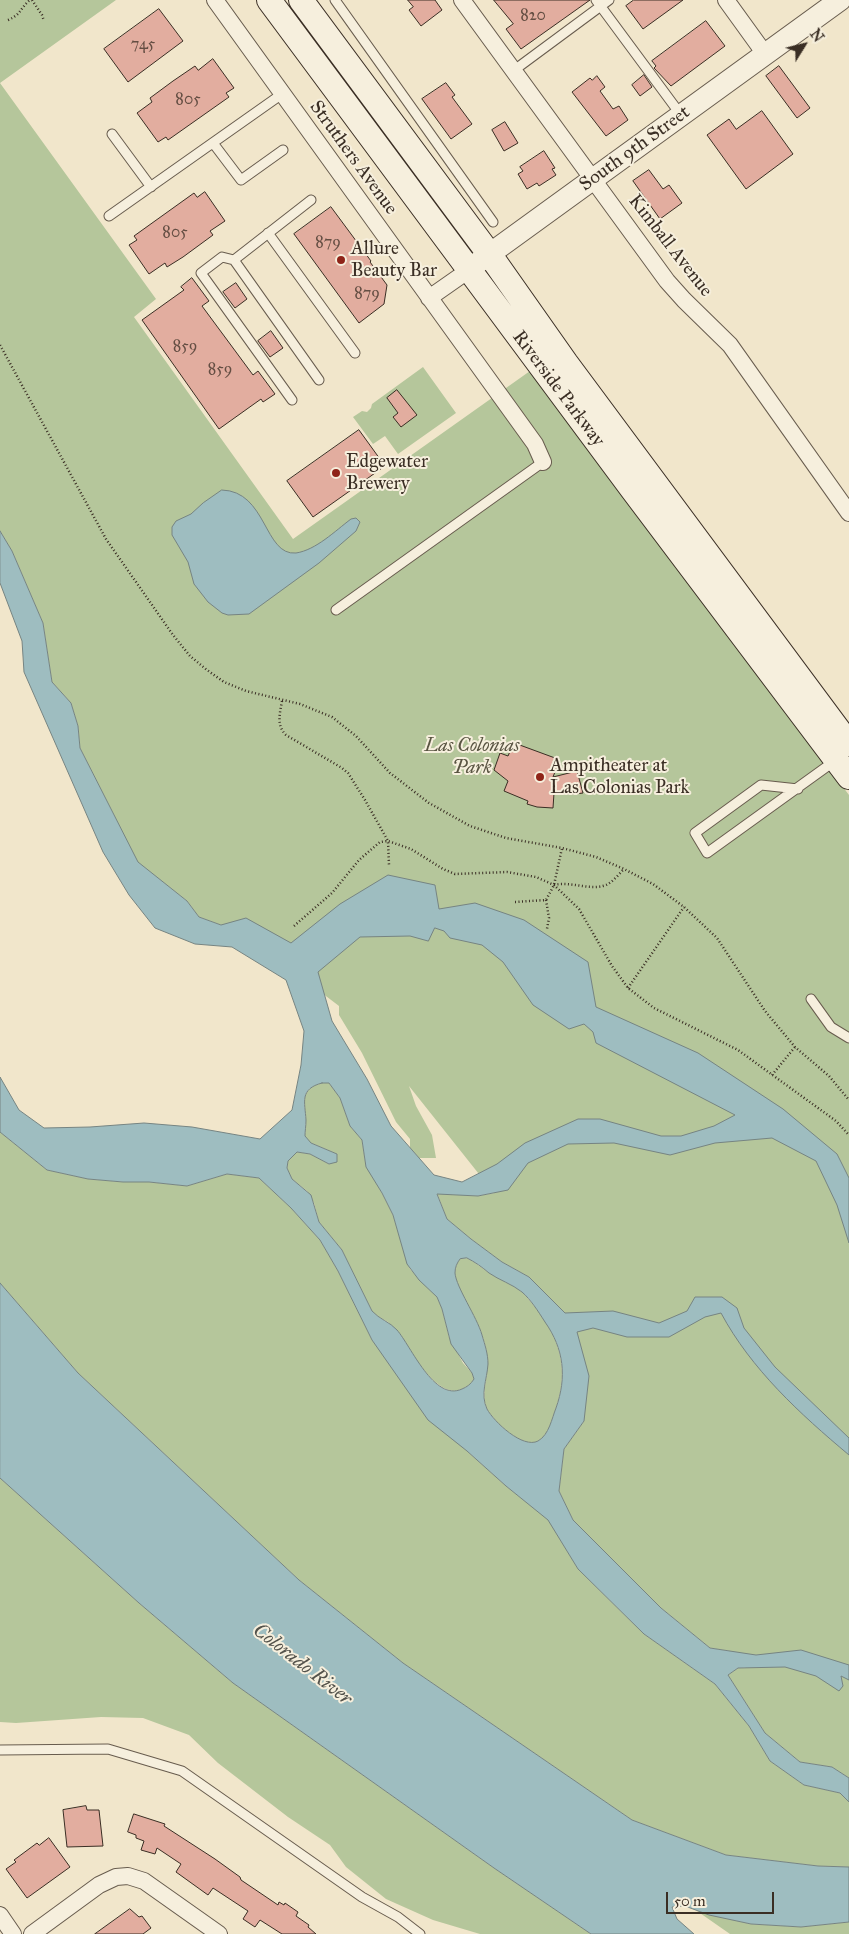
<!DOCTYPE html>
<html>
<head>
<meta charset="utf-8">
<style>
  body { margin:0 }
  #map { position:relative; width:849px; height:1934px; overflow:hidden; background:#f1e6cb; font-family:"IM FELL Great Primer",serif }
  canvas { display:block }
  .north { position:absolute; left:779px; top:20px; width:50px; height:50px; -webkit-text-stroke:4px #f6efdd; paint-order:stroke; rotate:54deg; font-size:14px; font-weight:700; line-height:20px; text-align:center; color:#3a2e24 }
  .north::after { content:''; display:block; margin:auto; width:18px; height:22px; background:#3a2e24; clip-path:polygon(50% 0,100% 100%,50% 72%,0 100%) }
  .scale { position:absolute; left:666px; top:1892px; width:108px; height:22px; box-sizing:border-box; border:2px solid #3a2e24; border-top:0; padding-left:6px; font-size:15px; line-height:18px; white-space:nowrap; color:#3a2e24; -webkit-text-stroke:4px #f6efdd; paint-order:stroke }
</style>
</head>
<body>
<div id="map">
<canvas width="849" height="1934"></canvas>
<div class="north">N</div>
<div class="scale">50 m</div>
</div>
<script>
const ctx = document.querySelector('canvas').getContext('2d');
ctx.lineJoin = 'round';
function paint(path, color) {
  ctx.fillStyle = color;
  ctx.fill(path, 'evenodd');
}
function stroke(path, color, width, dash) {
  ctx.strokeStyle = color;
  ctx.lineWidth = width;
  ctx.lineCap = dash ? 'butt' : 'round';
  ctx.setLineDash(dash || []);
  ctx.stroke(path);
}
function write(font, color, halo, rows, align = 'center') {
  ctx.font = font + ' "IM FELL Great Primer",serif';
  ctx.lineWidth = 4;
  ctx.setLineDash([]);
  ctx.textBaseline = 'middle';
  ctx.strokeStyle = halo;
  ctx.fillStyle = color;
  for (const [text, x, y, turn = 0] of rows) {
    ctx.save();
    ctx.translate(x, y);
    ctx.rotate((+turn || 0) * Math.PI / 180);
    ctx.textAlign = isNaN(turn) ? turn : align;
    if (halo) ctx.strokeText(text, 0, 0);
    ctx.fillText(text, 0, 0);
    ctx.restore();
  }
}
paint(new Path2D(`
  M0,0H116L0,83L156,299L134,317L293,539L530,371L849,795V1778L832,1767L800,1762L765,1733L728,1675L738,1668H746L729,1651L710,1648L661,1608L573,1520L559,1491L564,1449L584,1421L542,1291L529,1277L502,1262L471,1239L447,1219L437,1193L478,1196L494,1193L409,1086L416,1106L432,1135L436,1158H419L410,1148V1139L396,1122L362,1053L339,1015V1006L259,945L221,925L199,917L187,901L138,863L80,748L78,726L71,703L52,682L43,623L12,551L0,531Z
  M423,367L456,413L398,454L385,436L373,444L353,417L362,411L367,412L371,408L372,404Z
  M322,1083H329L340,1098L350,1126L362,1140L365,1160L393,1215L410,1269L437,1297L442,1309L449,1337L463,1363L472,1373L474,1379C471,1384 467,1387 462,1389C434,1402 405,1337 388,1322C382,1318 376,1317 372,1311L342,1250L319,1222L314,1203L307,1191L292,1179L287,1168L288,1161L297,1152L310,1154L329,1164L337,1154L311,1143L305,1137C305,1131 306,1126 306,1121C305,1102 299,1089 322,1083Z
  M0,1132L47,1170L88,1179L123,1182H149L187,1186L227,1174L259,1178L291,1208L320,1240L338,1271L372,1340L467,1451L506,1486L549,1520L578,1569L644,1634L715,1684L749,1726L770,1761L804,1785L840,1793L849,1802V1867L818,1866L726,1855L632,1820L403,1663L299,1580L78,1373L0,1283Z
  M467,1258C475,1262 482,1268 489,1273C500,1280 512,1284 522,1292C529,1299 535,1307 541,1315C562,1345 568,1373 556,1408C552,1419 549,1435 538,1441C523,1449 494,1422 487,1409C481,1395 487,1382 487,1368C488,1356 486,1346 482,1335C477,1318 455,1285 455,1273C455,1267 457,1263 460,1259Z
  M0,1478L139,1603L233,1683L494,1868L591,1934H480L433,1920L386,1899L346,1867L330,1845L288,1817L218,1763L189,1735L143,1718L101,1717L16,1723L0,1722Z
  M697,1911L751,1924L801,1927L849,1922V1934H730Z`), '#b5c69b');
const water = new Path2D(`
  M222,490C267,491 264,556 296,553C316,550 335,531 351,519L356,518L360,522L356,531L319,563L249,614L228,615L222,613L208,602L194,584L188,562L172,535V527L176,521L191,514L203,503Z
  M0,531L12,551L43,623L52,682L71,703L78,726L80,748L138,862L187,901L199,917L221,925L246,918L291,943L340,904L388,875L435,885L439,909L475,903L524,920L588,962L596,1007L698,1053L783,1109L837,1154L849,1178V1243L837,1205L816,1161L772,1138L715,1143L670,1155L614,1143L568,1144L528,1163L508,1190L478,1196L437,1194L447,1219L471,1239L502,1262L529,1277L565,1313L613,1311L659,1323L687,1311L695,1297H722L737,1308L744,1328L775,1367L849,1438V1455C800,1414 751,1369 721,1313L705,1317L669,1337H627L593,1328L577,1332L589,1376L584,1421L564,1449L559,1491L573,1520L661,1608L710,1648L756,1655L801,1650L849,1665V1680L841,1676L843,1686L839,1691L816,1676L785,1667L738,1668L728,1675L765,1733L800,1762L832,1767L849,1778V1802L840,1793L804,1785L770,1761L749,1726L715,1684L644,1634L578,1569L548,1520L506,1486L467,1451L428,1420L372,1340L338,1271L320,1240L291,1208L259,1178L227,1174L187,1186L149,1182H123L88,1179L47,1170L0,1132V1077L19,1110L44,1128L90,1127L144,1123L192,1127L260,1139L292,1110L301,1065L304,1031L286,980L232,947L195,944L155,928L129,895L103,852L24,672L22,641L0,583ZM435,928L444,931L450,938L482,945L503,962L533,1005L569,1029L584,1024L593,1032L596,1043L735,1115L714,1126L681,1136H661L600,1119H578L525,1143L497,1164L462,1182L434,1175L391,1126L367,1079L332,1021L318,972L360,937L410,936L428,941ZM322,1083H329L340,1098L350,1126L362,1140L366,1167L382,1193L393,1215L407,1264L419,1280L437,1297L442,1309L451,1344L472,1373L474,1379C471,1384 467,1387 462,1389C434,1402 411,1346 397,1330C390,1322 379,1319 372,1311L342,1250L319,1222L311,1195L292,1179L287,1168L288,1161L297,1152L310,1154L329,1164L337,1162V1154L311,1143L305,1136C305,1131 306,1126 306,1120C305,1102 299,1089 322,1083ZM467,1258C475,1262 482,1267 489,1273C499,1280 512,1284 522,1292C531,1300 538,1311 545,1322C564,1349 567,1377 556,1408C552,1418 549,1435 538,1441C523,1449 494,1422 487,1409C480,1394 487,1380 488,1364C488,1354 485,1345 482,1335C477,1317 456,1287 455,1273C455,1267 457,1263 460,1259Z
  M0,1283L78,1373L299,1580L403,1663L632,1820L726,1855L818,1866L849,1867V1922L801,1927L751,1924L709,1915L685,1906L672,1907L677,1919L694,1934H591L494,1868L233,1683L139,1603L0,1478Z`);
paint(water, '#9ebdc0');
stroke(water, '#768482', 1);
const building = new Path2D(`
  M408,0H435L442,10L421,26L409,10L413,7Z
  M494,0H590L521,49L506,29L513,24Z
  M634,0H683L643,29L626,6Z
  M159,9L183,41L128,82L104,49Z
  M706,21L725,46L671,86L654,68L656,66L652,61Z
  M213,59L234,88L226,93L229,97L168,140L166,137L158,142L137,113L152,102L150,98L173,81L195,66L198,70Z
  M779,66L810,108L797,118L766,76Z
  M644,75L652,87L640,96L632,85Z
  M597,76L605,87L600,91L613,109L619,106L628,120L606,136L572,92L590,78L592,80Z
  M446,83L455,95L452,97L472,124L451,139L422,99Z
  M762,111L793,154L746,189L707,135L729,119L736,129Z
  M505,122L518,143L504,151L492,130Z
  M544,151L555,168L552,169L556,175L539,186L537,183L527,189L518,174L523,171L520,167Z
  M649,170L663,189L669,185L682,203L660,219L633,181Z
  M205,192L225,221L210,231L213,235L183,257L167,267L165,263L149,274L129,245L137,240L134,236L194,193L197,197Z
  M331,207L371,261L370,262L387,285L384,304L359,323L294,234Z
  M192,278L209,301L202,306L253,375L258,371L275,394L263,402L261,399L219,429L142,320L184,290L181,287Z
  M236,283L247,299L235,308L223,292Z
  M271,331L283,348L270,357L258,341Z
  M397,390L417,415L401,427L393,417L398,413L387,398Z
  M359,430L385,466L313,517L287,481Z
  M517,744L555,758L554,762L558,764L553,777L577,771L583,793L576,794L554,793L553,808L537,807L527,804L528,801L504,791L508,781L494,770L500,753L508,756L512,747L516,748Z
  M86,1806L87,1810H99L103,1846L67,1847L63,1810Z
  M134,1814L165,1824L164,1826L215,1859L240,1877L241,1880L278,1905L279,1902L284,1905L285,1903L298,1912L296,1916L309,1925L308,1927L316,1934H282L260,1920L255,1927L243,1919L248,1911L213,1888L208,1895L176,1872L181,1864L157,1848L155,1854L141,1850L144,1841L136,1838V1835L128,1832Z
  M49,1838L70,1867L27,1898L6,1869L16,1862L14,1860L37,1843L39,1845Z
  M130,1909L139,1917L142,1916L151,1928L143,1934H95Z`);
paint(building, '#e2ad9f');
stroke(building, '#3a2e24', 1);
const service = new Path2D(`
  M335,0L493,222
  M596,0L681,115
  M513,71L609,0
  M112,134L151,187
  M213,143L241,180L283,150
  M109,216L282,94
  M268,233L355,353
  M234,260L319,380
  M292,400L201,273L222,257L234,260L311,200
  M336,610L543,462
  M798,789L761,785L695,833L707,853L836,760
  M811,999L831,1027L849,1038
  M0,1750L108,1749L182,1771L362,1897L398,1917L420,1934`);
const minor = new Path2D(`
  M215,0L535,444L543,462
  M462,0L667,281L684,300L730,345L849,513
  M726,0L765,54
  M429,298L469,270
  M0,1915L13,1934
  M32,1934L99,1885L116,1877L128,1876L144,1881L219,1934`);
const tertiary = new Path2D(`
  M476,264L840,0`);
const secondary = new Path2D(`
  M269,0L632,489L849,777
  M301,0L490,255L566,363L849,744`);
stroke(service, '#685c4e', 11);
stroke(minor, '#685c4e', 18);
stroke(tertiary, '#685c4e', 23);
stroke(secondary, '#3a2e24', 26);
stroke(new Path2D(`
  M32,0L42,15L44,21
  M8,20C22,14 20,8 30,0
  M0,345L106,539L173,635L190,656L207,670L224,682L246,691L300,704L332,717L356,736L390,773L429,803L470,826L506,838L562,848L596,857L624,869L653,884L684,907L717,938L765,1011L795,1047L829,1076L849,1100
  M282,701C280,713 276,725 286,735L342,768L348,773L365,800L388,841L389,865
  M554,885C571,881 590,891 606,885C613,882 619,874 624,869
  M546,900L549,918L547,929
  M515,902L546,900L554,885L562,848
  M294,926L332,893L359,860L380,842L388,841L411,849L443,869L455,874L507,872L536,877L554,885L579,909L612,966L628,988L654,1008L738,1050L836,1121L849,1135
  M628,988L684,907
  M772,1075L795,1047`), '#3a2e24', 2.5, [1, 2.5]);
stroke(service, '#f6efdd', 9);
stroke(minor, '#f6efdd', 16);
stroke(tertiary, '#f6efdd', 21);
stroke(secondary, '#f6efdd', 24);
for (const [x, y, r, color] of [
  [341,260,5,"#8f2418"],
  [336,473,5,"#8f2418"],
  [540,777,5,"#8f2418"]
]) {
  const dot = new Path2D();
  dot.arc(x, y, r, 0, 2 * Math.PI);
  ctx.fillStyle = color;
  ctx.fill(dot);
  stroke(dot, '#f6efdd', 2);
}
write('16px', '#644e43', null, [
  ["820",533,16],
  ["745",143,45],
  ["805",188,100],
  ["805",175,233],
  ["879",328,243],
  ["879",367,294],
  ["859",185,347],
  ["859",220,370]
]);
write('19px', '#3a2e24', '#f6efdd', [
  ["South 9th Street",635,149,-36],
  ["Struthers Avenue",353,158,54],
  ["Kimball Avenue",670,246,52],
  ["Riverside Parkway",558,389,53]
]);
write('19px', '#3a2e24', '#f6efdd', [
  ["Allure",351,249],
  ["Beauty Bar",351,271],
  ["Edgewater",346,462],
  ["Brewery",346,484],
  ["Ampitheater at",550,766],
  ["Las Colonias Park",550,788]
], 'left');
write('italic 19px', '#595442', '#f6efdd', [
  ["Las Colonias",472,746],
  ["Park",472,768]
]);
write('italic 20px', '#53524b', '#f6efdd', [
  ["Colorado River",302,1665,38]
]);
</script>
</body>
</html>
